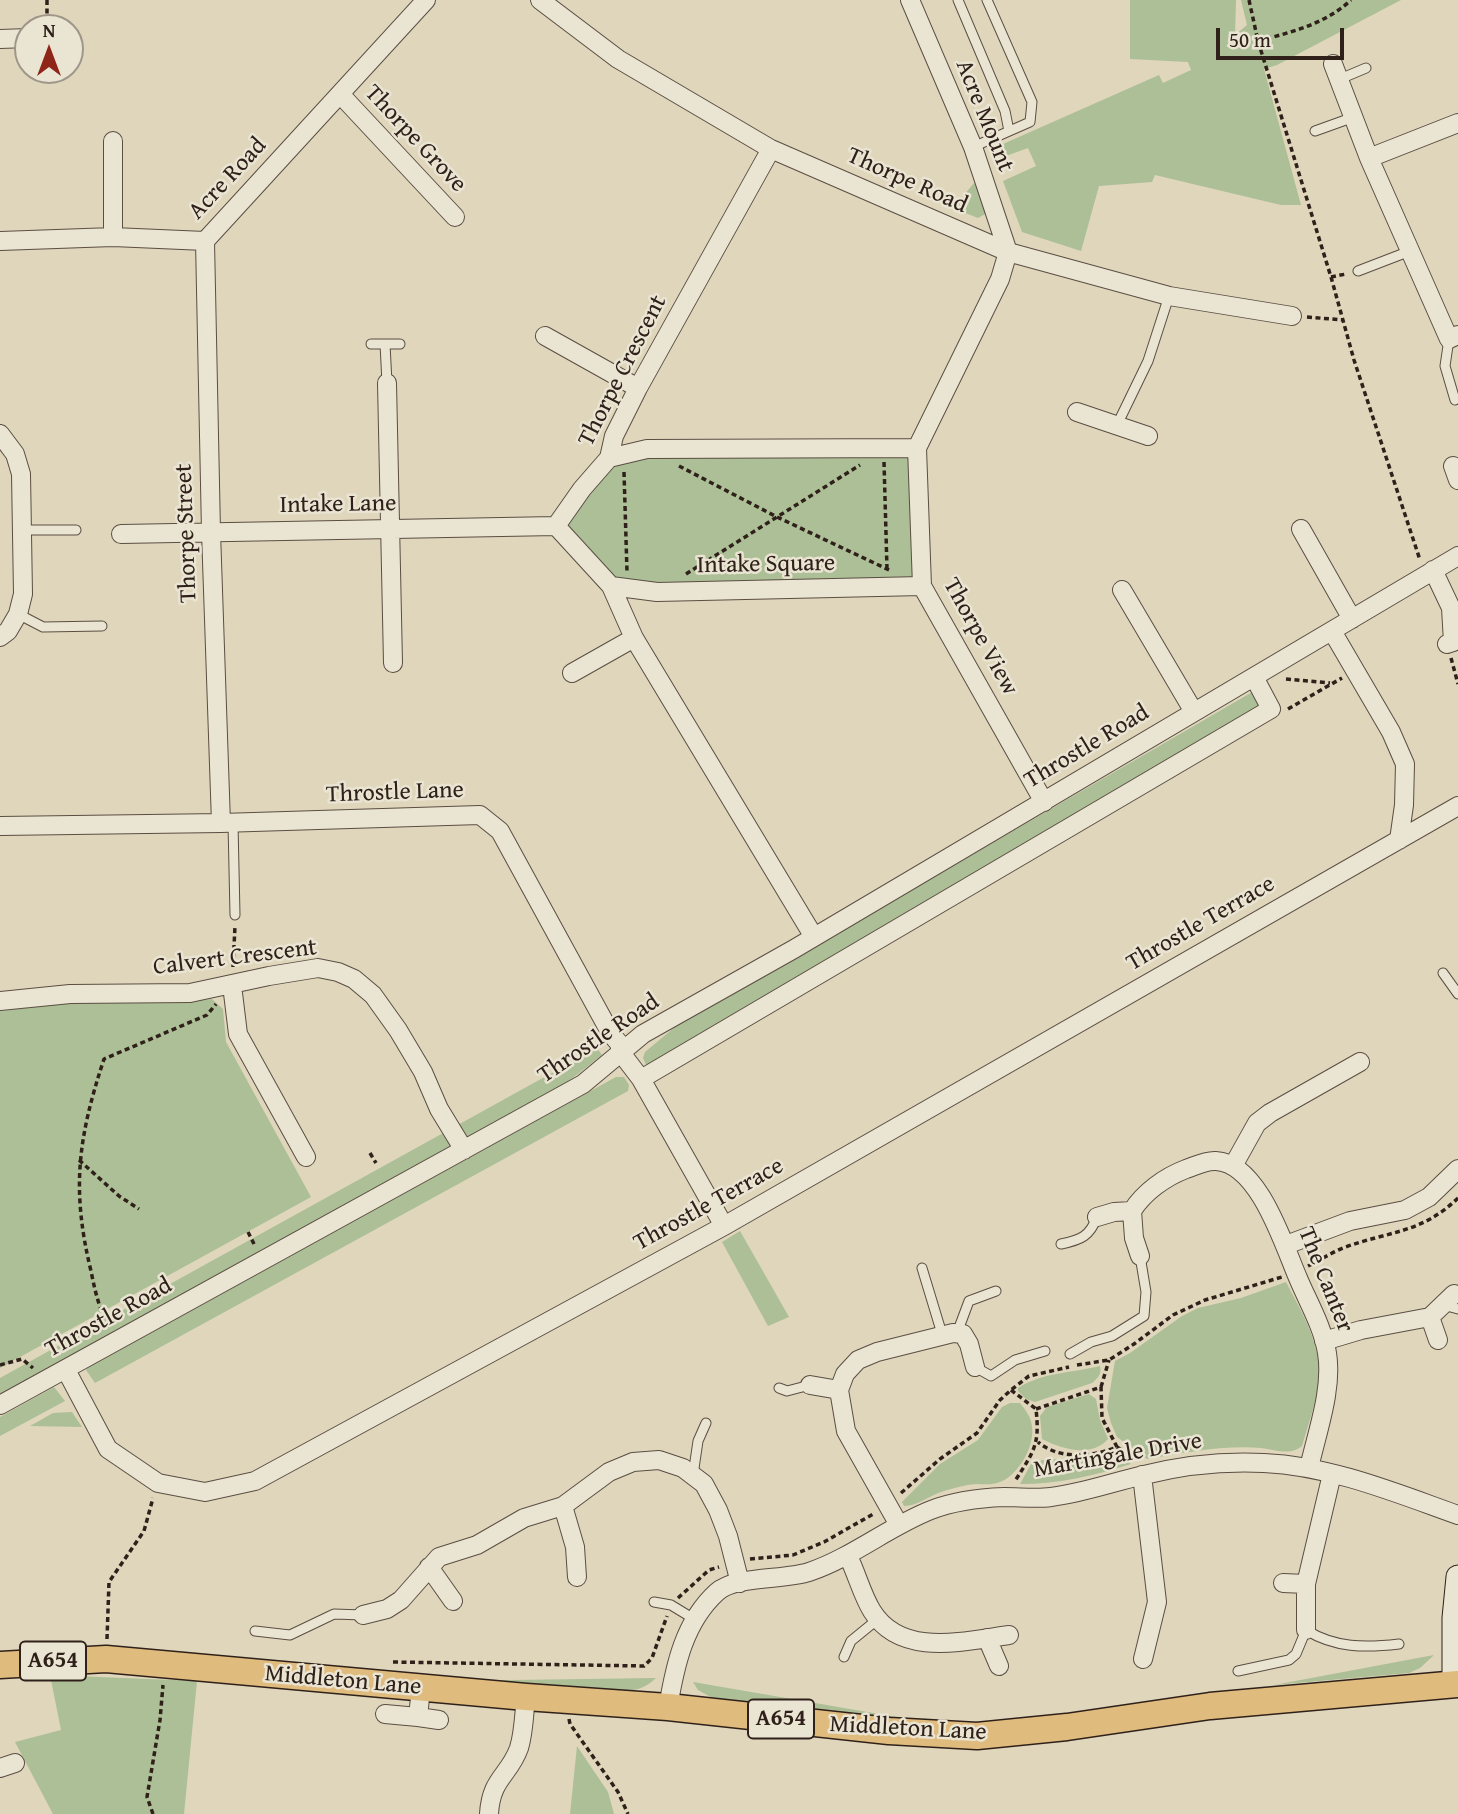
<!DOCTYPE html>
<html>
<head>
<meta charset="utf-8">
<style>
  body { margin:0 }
  #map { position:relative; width:1458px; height:1814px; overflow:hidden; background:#dfd6bc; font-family:"Gentium Book Plus",serif }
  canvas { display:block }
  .north { position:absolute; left:14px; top:14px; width:70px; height:70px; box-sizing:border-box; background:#eae4d3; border:2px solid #9f9689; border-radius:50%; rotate:0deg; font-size:19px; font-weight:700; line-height:28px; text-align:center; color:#2f211a }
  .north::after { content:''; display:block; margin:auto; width:24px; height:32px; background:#8f2418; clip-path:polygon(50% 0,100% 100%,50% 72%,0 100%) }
  .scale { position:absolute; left:1216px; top:28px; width:128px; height:32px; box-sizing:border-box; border:4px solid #2f211a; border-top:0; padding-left:9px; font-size:21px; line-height:24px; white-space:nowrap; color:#2f211a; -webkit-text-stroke:5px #eae4d3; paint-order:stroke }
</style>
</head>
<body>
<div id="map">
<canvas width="1458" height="1814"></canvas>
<div class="north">N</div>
<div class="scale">50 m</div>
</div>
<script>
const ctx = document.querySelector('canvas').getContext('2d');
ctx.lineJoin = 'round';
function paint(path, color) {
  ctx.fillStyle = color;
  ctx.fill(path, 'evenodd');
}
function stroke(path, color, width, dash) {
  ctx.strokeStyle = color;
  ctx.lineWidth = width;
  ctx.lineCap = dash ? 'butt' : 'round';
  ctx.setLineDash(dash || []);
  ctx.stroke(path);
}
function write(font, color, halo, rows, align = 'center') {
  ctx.font = font + ' "Gentium Book Plus",serif';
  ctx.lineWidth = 5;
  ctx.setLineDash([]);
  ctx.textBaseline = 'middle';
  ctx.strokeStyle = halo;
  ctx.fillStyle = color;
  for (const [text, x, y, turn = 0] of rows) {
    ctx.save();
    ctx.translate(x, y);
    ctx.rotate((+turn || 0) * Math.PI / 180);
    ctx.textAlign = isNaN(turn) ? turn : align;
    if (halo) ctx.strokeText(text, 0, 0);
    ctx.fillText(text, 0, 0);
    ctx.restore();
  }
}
paint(new Path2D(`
  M1130,0H1236L1235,35L1247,25L1241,0H1401L1277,65L1264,69L1301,205H1281L1155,175L1152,182L1099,186L1081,251L1022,232L1003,181L1036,166L1028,148L995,160L992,153L994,148L1159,75L1163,83L1191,70L1188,62L1130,59Z
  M974,183L989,209L987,213L978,218L953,208Z
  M917,448L922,586H611L556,526L609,458Z
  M1254,691L1260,700L1256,713L647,1067L643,1058L645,1052L675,1027Z
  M212,999L223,1009L226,1042L311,1197L0,1368V1011L65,1003H151Z
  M597,1048L602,1055L556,1091L0,1398V1378Z
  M616,1077H624L629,1085L628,1091L95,1383L86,1370L88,1367Z
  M740,1231L789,1317L768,1326L722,1242Z
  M1286,1282C1301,1311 1323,1347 1319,1381C1316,1403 1308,1425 1302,1446C1289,1456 1277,1450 1261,1448C1223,1445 1184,1453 1147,1459L1117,1437L1111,1423L1107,1408L1115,1361L1130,1353L1182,1316L1198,1308L1241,1298Z
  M1100,1366C1102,1374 1098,1378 1092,1383L1035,1402L1026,1399L1018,1391V1388C1043,1372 1072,1373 1100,1366Z
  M54,1387L65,1401L0,1436V1417Z
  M1089,1394L1096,1399L1100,1420L1108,1439C1092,1458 1061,1449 1042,1439L1040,1416L1047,1407Z
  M1010,1403H1020C1026,1411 1031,1416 1032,1427C1035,1447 1017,1478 997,1483C991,1485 983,1484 976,1484C965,1485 954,1488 944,1491C930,1495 918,1506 904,1506L902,1502L940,1464L978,1440L1002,1407Z
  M72,1412L82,1427L30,1426L53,1413Z
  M1118,1455L1131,1464C1092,1476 1061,1484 1020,1484L1031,1464L1043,1460Z
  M1434,1655L1420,1668L1409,1673L1274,1685Z
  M50,1675L197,1681L184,1814H53L15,1742L61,1730Z
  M656,1678C644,1689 635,1691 619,1691L442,1681Z
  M693,1682L937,1724L716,1700L698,1690Z
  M577,1746L608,1792L614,1814H570Z`), '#acbf96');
const lane = new Path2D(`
  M958,0L1005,111L1009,131
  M1340,79L1366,68
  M1315,131L1354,117
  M973,147L1030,122L1032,102L987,0
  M1358,271L1410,251
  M1449,339L1445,366L1455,400
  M371,344H400
  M385,344L387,383
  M1117,425L1148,361L1169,296
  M22,530H76
  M18,614L43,627L102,626
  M233,823L235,915
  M1443,973L1458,994
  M1061,1244C1081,1240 1090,1236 1097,1217
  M922,1268L942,1334
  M1443,1305L1458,1309
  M957,1333L969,1301L996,1291
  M1070,1354L1091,1342L1112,1336L1144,1316L1146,1292L1140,1256
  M975,1367L991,1376L1015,1360L1045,1351
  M779,1388L787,1391L810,1385
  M693,1475L698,1441L706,1423
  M654,1602L671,1605L694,1619
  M255,1631L290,1635L334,1614L363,1615
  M844,1657L851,1641L878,1619
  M1238,1671L1289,1660L1296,1654L1306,1630C1335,1648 1365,1648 1399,1644`);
const street = new Path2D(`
  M540,0L618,59L771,149L1008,252L1169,296L1292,316
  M910,0L973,147L1008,252L1000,279L917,448L922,586L1044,802
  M0,39L28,38
  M1333,64L1369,158L1449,339L1458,335
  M340,94L455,217
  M771,149L638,388L614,436L609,458L582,489L556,526L611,586L634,638L814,937
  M1369,158L1458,123
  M113,237V141
  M0,241L113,237L205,241L426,0
  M205,241L211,532L221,823
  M545,336L638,388
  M387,383L393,663
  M1077,412L1148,436
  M0,434L15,454L21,474L23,594L18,614L8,631L0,637
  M609,458L647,449L917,448
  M1453,466L1458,480
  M1301,529L1352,619
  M121,534L556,526
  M1433,570L1451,608L1453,642L1447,644
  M611,586L657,592L922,586
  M1122,590L1194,712
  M1332,631L1391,732L1405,764L1404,805L1399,840
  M572,673L634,638
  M0,826L221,823L480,815L500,831L611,1034L618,1042L625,1058L641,1079L724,1226
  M232,985L238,1034L306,1157
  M0,1001L70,994L190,993L269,976L318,968L338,972L354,979L373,995L398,1030L423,1072L439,1109L464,1150
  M641,1079L1271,709L1254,677
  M1233,1166L1257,1123L1270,1113L1360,1062
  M1097,1217L1114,1212L1132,1211
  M1286,1245L1350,1221L1405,1210L1429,1197L1458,1169
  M1140,1256L1134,1238L1132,1211C1144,1192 1165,1177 1186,1169C1195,1166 1206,1160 1216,1161C1259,1163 1284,1246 1298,1278C1308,1302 1323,1327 1327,1353C1333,1389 1317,1432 1309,1468
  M1430,1317L1438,1340
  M1324,1341L1361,1330L1430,1317L1454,1294
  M66,1370L108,1449L158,1483L205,1492L255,1481L724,1226L1458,806
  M810,1385L839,1390
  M0,1405L583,1084L643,1034L794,949L1458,556
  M1142,1475L1157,1602L1143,1659
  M563,1506L575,1547L577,1577
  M899,1525L846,1431L839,1390L845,1374L858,1360L877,1352L953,1333L963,1334L969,1344L975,1367
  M848,1556C857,1574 862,1595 872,1611C901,1658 964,1641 1009,1635
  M429,1567L453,1601
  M1283,1583L1306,1584
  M363,1615L387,1609L401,1600L439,1557L477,1545L524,1518L563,1506L609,1472L633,1462L659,1460L683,1468L704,1484L718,1510L728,1536L740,1583
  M1306,1630V1584L1332,1474
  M987,1638L999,1666
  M668,1707C675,1666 684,1622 717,1592C734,1576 785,1580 809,1572C853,1557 888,1527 931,1510C954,1501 979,1498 1004,1497C1020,1497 1036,1499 1051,1497C1083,1493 1113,1482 1144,1475C1184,1465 1223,1461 1264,1463C1331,1466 1396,1493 1458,1515
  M385,1714L418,1717L421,1688
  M418,1717L439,1720
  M0,1768L15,1763
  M489,1814C491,1778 509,1776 519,1748C524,1732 524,1713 526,1697`);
const secondary = new Path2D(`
  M1454,1684V1618L1458,1577`);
const primary = new Path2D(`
  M0,1665L106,1659L526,1697L668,1707L889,1731L977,1736L1067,1727L1210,1706L1458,1684`);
stroke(lane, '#5b4e42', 11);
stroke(street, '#5b4e42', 20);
stroke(secondary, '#2f211a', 25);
stroke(primary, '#2f211a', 29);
stroke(new Path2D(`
  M1249,0L1258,41L1331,277L1354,360L1420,560
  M41,28L47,22V0
  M1258,41C1292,32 1325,24 1351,0
  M1331,277L1346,274
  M1307,317L1343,320
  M884,462L887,569
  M679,466L777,517L889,570
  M624,472L627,572
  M686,574L860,465
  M1451,658L1458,684
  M1286,679L1330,683
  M1288,709L1342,678
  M233,967L235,926
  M370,1153L376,1163
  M79,1160L119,1196L139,1209
  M248,1232L255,1246
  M1308,1266C1320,1260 1331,1253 1343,1248C1388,1231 1421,1234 1458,1198
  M109,1327C99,1309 95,1291 91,1271C71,1189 78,1138 104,1059L207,1015L216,1004
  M0,1365L22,1359L33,1368
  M1077,1365L1109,1360L1134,1344L1173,1315L1205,1300L1282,1277
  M1101,1387L1109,1360
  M1011,1390L1036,1409C1040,1445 1034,1451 1015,1481
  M1036,1409L1101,1387L1102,1418L1117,1447C1093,1457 1059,1460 1038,1442
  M1117,1447L1136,1459
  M901,1493L940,1459L977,1433L1000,1400L1011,1390L1029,1376L1069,1367
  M750,1559L793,1555L824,1542L875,1513
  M678,1598L709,1570L719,1567
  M107,1639L109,1582L144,1531L153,1498
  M393,1662L644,1666L652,1658L667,1616
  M569,1719L570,1724L618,1792L628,1814
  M153,1814L147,1797L160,1720L163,1685`), '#2f211a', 3.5, [5, 3.5]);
stroke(lane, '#eae4d3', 9);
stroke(street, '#eae4d3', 18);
stroke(secondary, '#eae4d3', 23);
stroke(primary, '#e0bb7e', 26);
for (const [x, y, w] of [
  [53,1661,66],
  [781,1719,66]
]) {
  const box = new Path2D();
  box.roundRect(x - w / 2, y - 19.5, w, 39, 5);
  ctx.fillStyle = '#eae4d3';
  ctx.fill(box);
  stroke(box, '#2f211a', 2);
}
write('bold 23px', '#2f211a', null, [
  ["A654",53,1661],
  ["A654",781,1719]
]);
write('24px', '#2f211a', '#eae4d3', [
  ["Acre Mount",984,116,68],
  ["Thorpe Grove",415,139,47],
  ["Acre Road",228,179,-47],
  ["Thorpe Road",907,181,24],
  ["Thorpe Crescent",623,371,-63],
  ["Intake Lane",338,505,-1],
  ["Thorpe Street",187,533,-92],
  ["Intake Square",766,565,-1],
  ["Thorpe View",980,637,61],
  ["Throstle Road",1087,747,-31],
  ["Throstle Lane",395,793,-2],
  ["Throstle Terrace",1201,924,-30],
  ["Calvert Crescent",235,958,-7],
  ["Throstle Road",599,1039,-34],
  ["Throstle Terrace",709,1205,-29],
  ["The Canter",1325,1280,68],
  ["Throstle Road",109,1318,-29],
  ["Martingale Drive",1118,1456,-10],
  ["Middleton Lane",343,1681,5],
  ["Middleton Lane",908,1729,3]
]);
</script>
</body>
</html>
